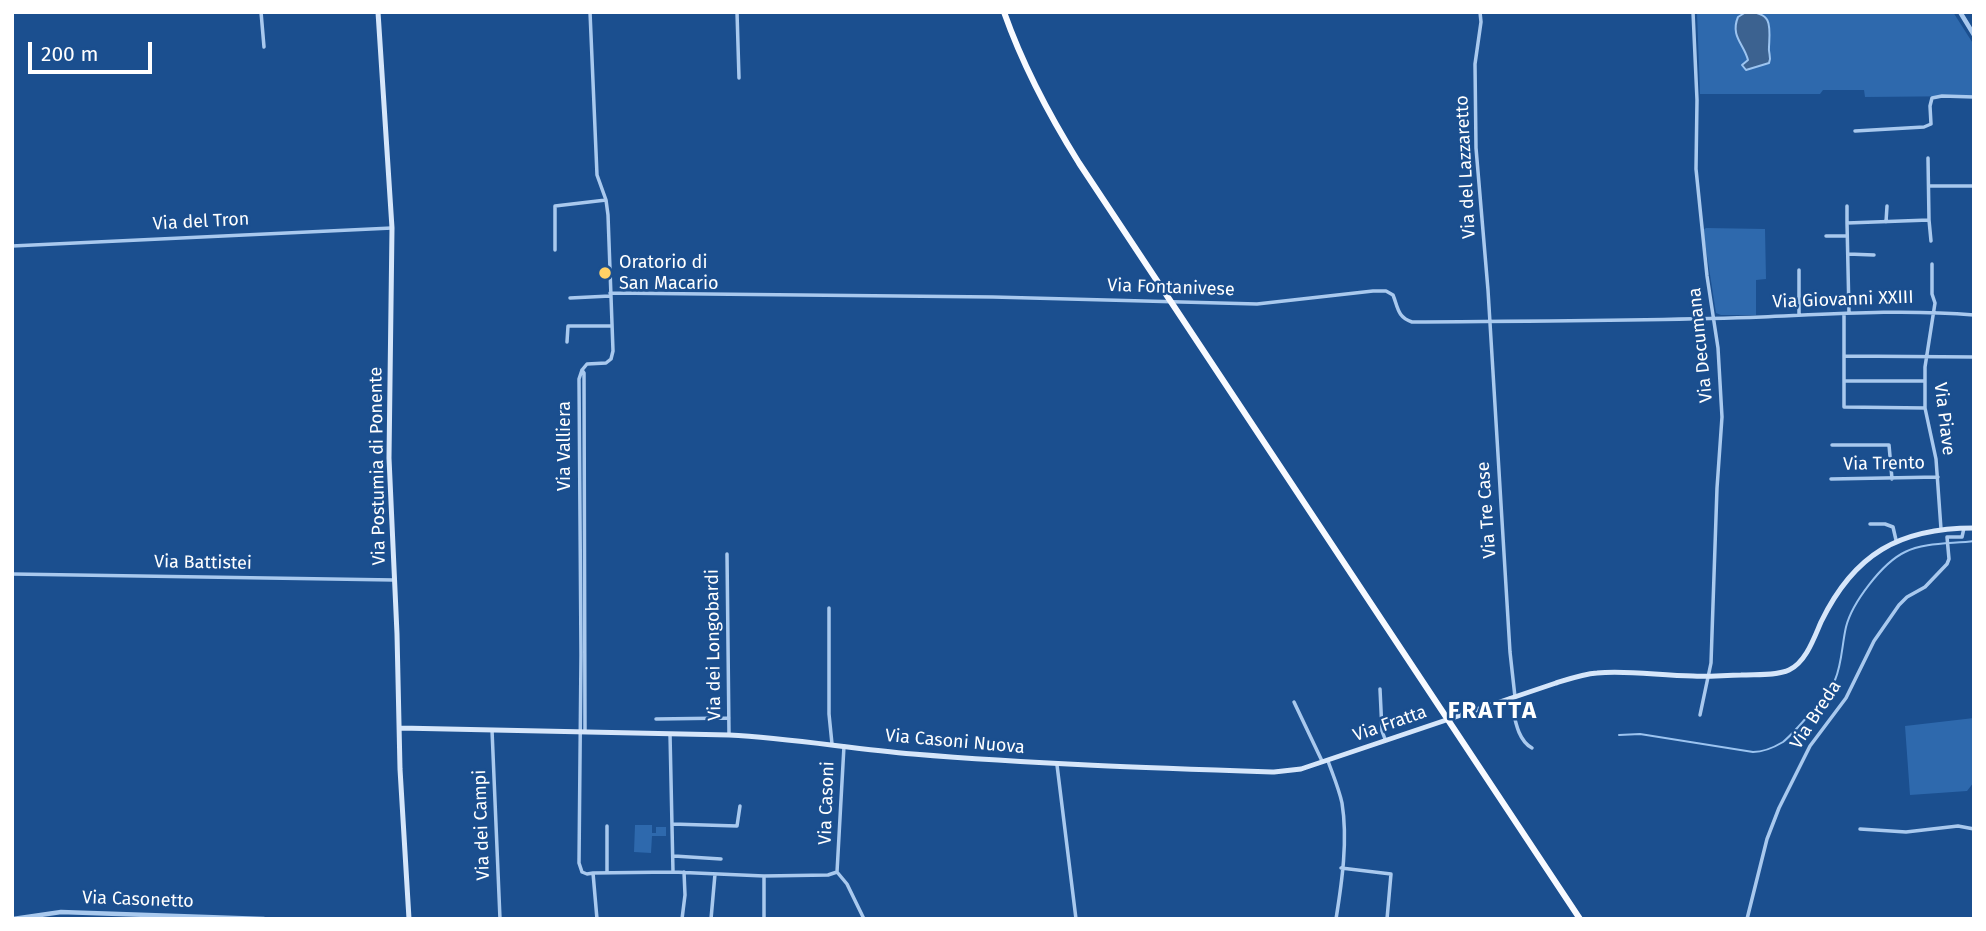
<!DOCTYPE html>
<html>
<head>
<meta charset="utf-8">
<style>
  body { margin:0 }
  #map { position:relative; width:1986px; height:931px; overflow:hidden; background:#1b4f8f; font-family:"Fira Sans",sans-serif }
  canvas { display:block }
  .frame { position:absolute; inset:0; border:14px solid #fff; pointer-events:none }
  .scale { position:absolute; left:28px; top:42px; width:124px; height:32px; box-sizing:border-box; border:4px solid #fff; border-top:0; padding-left:9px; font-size:21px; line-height:24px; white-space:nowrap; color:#fff; -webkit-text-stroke:5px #1b4f8f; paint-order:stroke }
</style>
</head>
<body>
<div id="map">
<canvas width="1986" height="931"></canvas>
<div class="frame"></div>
<div class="scale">200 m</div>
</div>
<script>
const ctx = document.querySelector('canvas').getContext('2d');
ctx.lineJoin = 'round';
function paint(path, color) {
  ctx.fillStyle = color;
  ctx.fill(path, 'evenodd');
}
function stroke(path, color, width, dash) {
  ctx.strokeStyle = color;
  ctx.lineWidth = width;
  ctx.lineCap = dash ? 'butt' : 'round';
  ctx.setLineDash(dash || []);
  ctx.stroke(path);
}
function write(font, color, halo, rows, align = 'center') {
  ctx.font = font + ' "Fira Sans",sans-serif';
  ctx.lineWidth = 5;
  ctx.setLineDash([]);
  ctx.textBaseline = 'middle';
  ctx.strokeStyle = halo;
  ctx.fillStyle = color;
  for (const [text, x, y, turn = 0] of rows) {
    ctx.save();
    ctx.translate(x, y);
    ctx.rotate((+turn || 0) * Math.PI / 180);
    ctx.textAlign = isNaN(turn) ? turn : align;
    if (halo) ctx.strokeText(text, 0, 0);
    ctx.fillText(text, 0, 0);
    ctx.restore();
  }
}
paint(new Path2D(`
  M1697,12H1953L1974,45V96L1865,97L1864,90H1823L1820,94H1700Z
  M1706,228L1765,229L1766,279L1756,280V315H1721L1716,313L1703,230Z
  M1974,718V782L1967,791L1910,795L1905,726Z
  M635,825H652V833H656V827H666V836H652L651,853L634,852Z`), '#2e69ad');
const water = new Path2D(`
  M1746,12C1773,12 1770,26 1769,47C1768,54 1772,56 1769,63L1746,70L1742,65L1748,60C1744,44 1730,36 1738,17Z`);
paint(water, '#3c6290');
stroke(water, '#9cc4f0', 2);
stroke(new Path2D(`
  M1619,735L1640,734L1753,752C1764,752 1773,748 1783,742C1794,733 1829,693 1835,680C1842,664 1842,644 1846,627C1852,603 1882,563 1905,552C1924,542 1953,544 1974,541`), '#9cc4f0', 2);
stroke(new Path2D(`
  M261,12L264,47
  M737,12L739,78
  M1480,12L1481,22L1475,64L1476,148L1488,290L1510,652L1515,697
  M1693,12L1697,100L1696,169L1707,276L1718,348L1722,417L1717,488L1711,663L1700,715
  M1855,131L1924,127L1931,124L1930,106L1932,98L1942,96L1974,97
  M1929,186H1974
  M1847,206V223
  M1929,220L1931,241
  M1886,222L1887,206
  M1826,236H1847
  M12,246L392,228
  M555,250V206L606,200
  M1848,254L1874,255
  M1932,264V294L1935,303L1925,367V408L1936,459L1941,529
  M610,293L993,297L1257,304L1373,291H1386L1393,295C1398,307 1397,317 1412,322C1528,321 1646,321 1762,317C1832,314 1903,309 1974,315
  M570,298L610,296
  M1849,313L1847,223L1929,220L1928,158
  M1799,314V270
  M1844,314V407L1925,408
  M567,342L568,326H612
  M1844,356L1974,357
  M582,370L579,379L581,655L579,863L582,872L587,874L593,873
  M582,370L587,364L606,363L611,359L613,351L608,215L606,200L597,175L590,12
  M582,370L584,373L585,731
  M1844,381H1924
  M1832,445H1889L1892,479
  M1831,479L1938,477
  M1870,524H1885L1893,527L1896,540
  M727,554L729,734
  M12,574L394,580
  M829,608V714L832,744
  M1380,689L1382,731L1385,739
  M1510,698C1515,716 1516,739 1532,748
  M1294,702L1322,761
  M656,719L729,718
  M492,730L500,919
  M670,734L673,872
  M1328,761C1333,775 1339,789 1342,803C1348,840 1342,882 1336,919
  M1057,765L1076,919
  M672,824L737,826L740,806
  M1860,829L1906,832L1958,826L1974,829
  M674,856L721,859
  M1341,868L1391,874L1387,919
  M837,872L847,884L864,919
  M607,873V826
  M597,919L593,873L673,872L764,876L828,875L837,872L844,746
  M682,919L685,895L684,872
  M711,919L715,874
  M764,919V876
  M1747,919L1767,839L1779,808L1810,746L1846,698L1874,641L1899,605L1907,597L1925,587L1947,564L1949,559L1947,537H1962L1964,528`), '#a9c9ee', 3.5);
stroke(new Path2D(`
  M1960,12L1974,35
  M13,919L61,912L264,919`), '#a9c9ee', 4.5);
stroke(new Path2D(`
  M378,12L392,228L389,458L397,634L400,769L409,919
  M400,728L729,735C791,738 852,749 913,754C1033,764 1154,768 1274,772L1301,769L1556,683C1569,679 1583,674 1597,673C1629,670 1661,676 1693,676C1709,677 1725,675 1741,675C1755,674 1776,676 1789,670C1806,662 1814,638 1821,622C1854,554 1899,528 1974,528`), '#d6e6fa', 5);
stroke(new Path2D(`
  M1004,12C1023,66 1049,115 1079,163L1580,919`), '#f8faff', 6);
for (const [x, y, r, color] of [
  [605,273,7,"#ffd166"]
]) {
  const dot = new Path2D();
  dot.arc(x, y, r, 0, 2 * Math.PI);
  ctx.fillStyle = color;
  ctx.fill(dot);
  stroke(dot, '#1b4f8f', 2.5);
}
write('18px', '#fff', '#1b4f8f', [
  ["Via del Lazzaretto",1466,167,-93],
  ["Via del Tron",201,222,-3],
  ["Via Fontanivese",1171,288,2],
  ["Via Giovanni XXIII",1843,300,-2],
  ["Via Decumana",1701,345,-96],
  ["Via Piave",1944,419,83],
  ["Via Valliera",565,446,-90],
  ["Via Trento",1884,464,-1],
  ["Via Postumia di Ponente",378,466,-91],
  ["Via Tre Case",1487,510,-94],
  ["Via Battistei",203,563,1],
  ["Via dei Longobardi",714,645,-91],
  ["Via Breda",1816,715,-57],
  ["Via Fratta",1390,724,-19],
  ["Via Casoni Nuova",955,742,5],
  ["Via Casoni",827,803,-88],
  ["Via dei Campi",482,825,-92],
  ["Via Casonetto",138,900,2]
]);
write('18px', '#fff', '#1b4f8f', [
  ["Oratorio di",619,263],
  ["San Macario",619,284]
], 'left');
ctx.letterSpacing = '2px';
write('bold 24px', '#fff', '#1b4f8f', [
  ["FRATTA",1493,711]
]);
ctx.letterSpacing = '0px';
</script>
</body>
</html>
